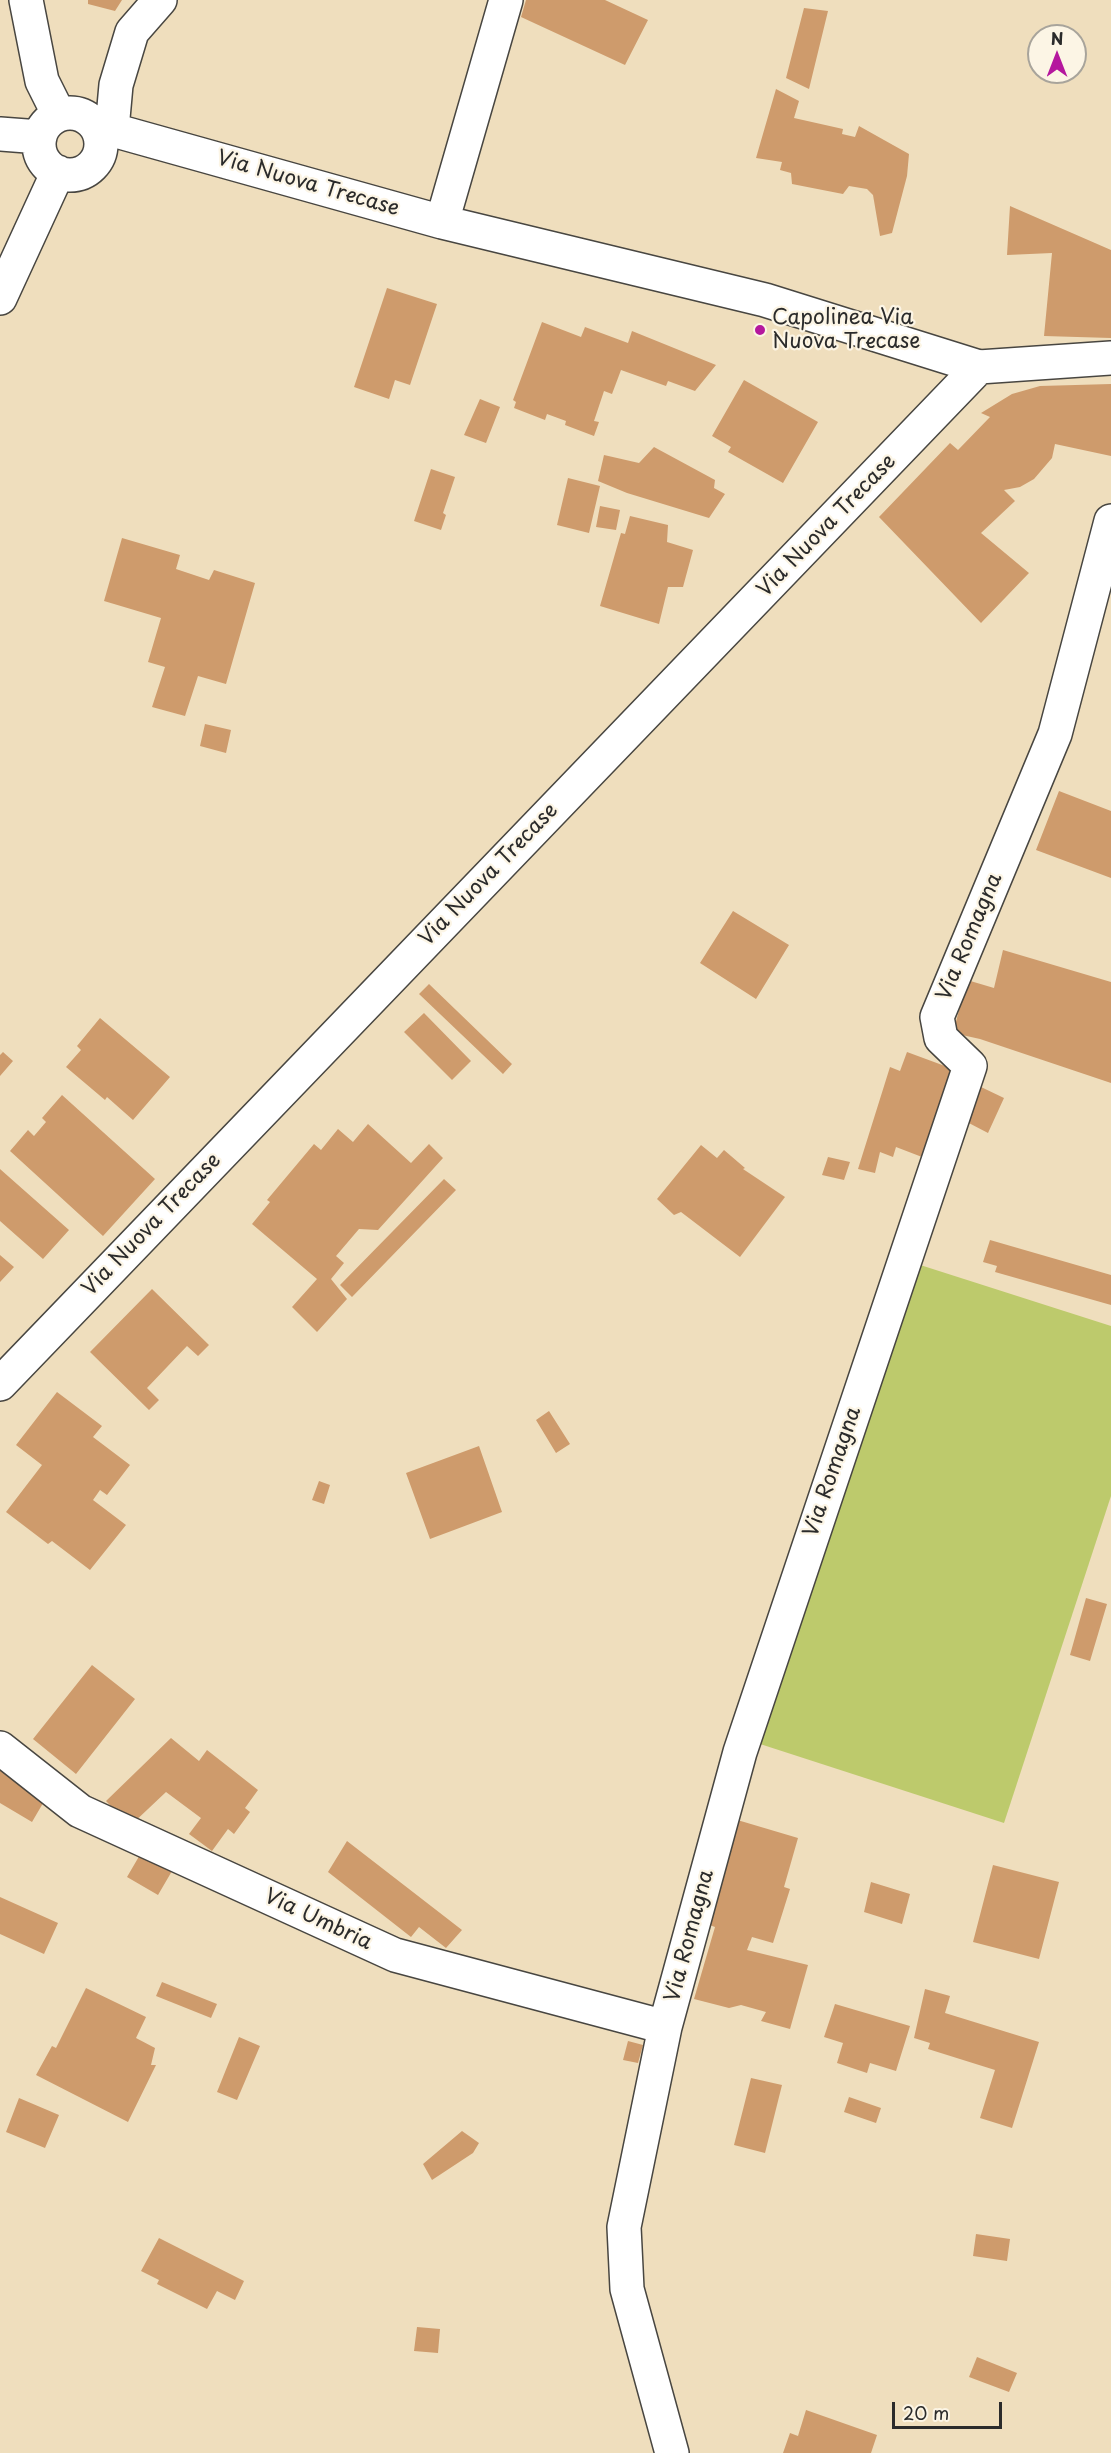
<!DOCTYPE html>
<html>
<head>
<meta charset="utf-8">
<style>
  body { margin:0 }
  #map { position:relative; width:1111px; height:2453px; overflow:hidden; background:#efdebd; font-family:"Playpen Sans",sans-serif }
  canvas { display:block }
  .north { position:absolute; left:1027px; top:24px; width:60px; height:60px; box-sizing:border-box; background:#fcf5e5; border:2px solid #a8a49b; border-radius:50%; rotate:0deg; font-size:16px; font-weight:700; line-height:24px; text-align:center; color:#2b2b2b }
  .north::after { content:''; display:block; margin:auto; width:21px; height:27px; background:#b5179e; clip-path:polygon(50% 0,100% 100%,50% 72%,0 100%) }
  .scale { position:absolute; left:892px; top:2402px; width:110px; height:27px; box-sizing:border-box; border:3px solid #2b2b2b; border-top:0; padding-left:8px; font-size:18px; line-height:21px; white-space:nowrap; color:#2b2b2b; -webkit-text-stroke:4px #fcf5e5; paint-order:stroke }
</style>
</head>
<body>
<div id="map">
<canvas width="1111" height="2453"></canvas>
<div class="north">N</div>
<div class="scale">20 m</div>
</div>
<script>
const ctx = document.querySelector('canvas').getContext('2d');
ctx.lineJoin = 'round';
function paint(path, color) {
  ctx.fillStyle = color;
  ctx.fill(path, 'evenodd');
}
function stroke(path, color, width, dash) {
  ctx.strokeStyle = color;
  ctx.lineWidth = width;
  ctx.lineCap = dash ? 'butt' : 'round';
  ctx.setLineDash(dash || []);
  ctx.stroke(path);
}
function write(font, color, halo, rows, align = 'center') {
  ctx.font = font + ' "Playpen Sans",sans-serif';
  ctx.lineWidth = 4.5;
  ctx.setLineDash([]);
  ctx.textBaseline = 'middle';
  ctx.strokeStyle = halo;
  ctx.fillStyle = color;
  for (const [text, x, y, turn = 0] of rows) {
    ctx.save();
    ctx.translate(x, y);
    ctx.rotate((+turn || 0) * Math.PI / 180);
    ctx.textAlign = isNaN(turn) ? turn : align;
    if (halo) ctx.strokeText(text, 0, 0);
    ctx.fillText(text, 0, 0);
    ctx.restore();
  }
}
paint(new Path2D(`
  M914,1263L1111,1326V1496L1004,1823L757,1743Z`), '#bdca6c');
paint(new Path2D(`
  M88,0H122L115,11L88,4Z
  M526,0H605L648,20L625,65L521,17Z
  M804,8L828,11L809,89L786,78Z
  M776,89L799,101L794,118L843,129L842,134L855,137L859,126L909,154L907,176L892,233L880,236L873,195L867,189L849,186L843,194L792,184L791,173L780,170L782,162L756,158Z
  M1010,206L1111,250V338L1044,336L1052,253L1007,255Z
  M387,288L437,304L410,385L395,380L389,399L354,387Z
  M542,322L581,337L585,327L628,343L632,331L716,365L695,391L668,381L666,386L621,370L612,394L604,391L594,421L599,422L594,436L565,425L566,421L547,414L545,420L514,408L516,402L513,400Z
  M744,380L818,422L783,483L728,452L731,447L712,436Z
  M1111,384V456L1055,444L1052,458L1034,479L1020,487L1004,490L1015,501L981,533L1029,573L981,623L879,517L950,443L958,450L990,417L981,413L1012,394L1040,386Z
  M480,399L500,407L486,443L464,435Z
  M654,447L715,480L714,488L725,494L709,518L627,493L598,481L604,455L639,463Z
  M431,469L455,477L443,513L446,515L441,530L414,521Z
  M568,478L600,486L589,533L557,525Z
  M600,506L620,510L616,530L596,527Z
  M630,516L668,525L667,542L693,550L683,587H668L659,624L600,606L621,533L625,534Z
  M122,538L180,555L176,569L209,580L214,570L255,583L226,684L198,676L185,716L152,707L165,667L148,662L161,618L104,601Z
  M205,724L231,730L226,753L200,746Z
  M1059,791L1111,811V878L1036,850Z
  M733,911L789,945L756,999L700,963Z
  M1003,950L1111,982V1083L980,1039L953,1033L967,980L994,988Z
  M429,984L512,1064L503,1074L419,994Z
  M424,1013L471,1061L452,1080L404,1032Z
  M100,1018L170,1077L133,1120L107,1097L105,1100L66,1067L81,1050L77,1046Z
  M3,1052L13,1061L0,1076V1055Z
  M907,1052L953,1069L922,1157L896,1147L893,1157L880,1152L875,1173L858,1169L890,1067L900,1071Z
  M981,1087L1004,1098L988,1133L965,1121Z
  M62,1095L155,1179L103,1236L10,1151L28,1130L34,1136L46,1122L42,1118Z
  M368,1124L411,1163L429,1144L443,1158L378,1230L359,1229L336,1256L344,1263L331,1279L347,1299L317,1332L292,1307L317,1279L252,1224L270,1202L267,1200L314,1144L321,1150L338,1129L353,1142Z
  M701,1145L717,1158L724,1150L745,1168L743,1169L785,1197L740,1257L681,1212L674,1215L657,1199Z
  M828,1157L850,1162L844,1180L822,1175Z
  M0,1169L69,1230L43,1259L0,1221Z
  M444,1179L456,1190L352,1297L340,1285Z
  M990,1240L1111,1275V1305L995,1272L997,1266L983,1262Z
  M0,1255L14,1267L0,1282Z
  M152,1289L209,1345L198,1356L187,1346L147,1388L159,1400L149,1410L90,1352Z
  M57,1392L102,1426L93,1437L130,1465L107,1495L100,1490L93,1500L126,1525L90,1570L52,1541L48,1544L6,1512L42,1465L16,1445Z
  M549,1411L570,1444L556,1453L536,1420Z
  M479,1446L502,1512L430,1539L406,1473Z
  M319,1481L330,1485L324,1504L312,1500Z
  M1086,1598L1107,1604L1090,1661L1070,1655Z
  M92,1665L135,1699L76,1774L33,1739Z
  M171,1738L199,1761L207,1750L258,1790L245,1808L250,1812L234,1834L228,1829L212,1851L189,1834L201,1818L166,1792L130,1826L106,1801Z
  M0,1768L46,1798L32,1822L0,1803Z
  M734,1819L798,1838L784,1887L790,1889L773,1943L752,1937L747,1950L808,1965L790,2029L761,2021L766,2012L741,2005L729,2008L694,1999L715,1927L704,1923Z
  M347,1841L462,1930L446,1948L419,1927L411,1937L328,1872Z
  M141,1853L172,1871L158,1895L127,1877Z
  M993,1865L1059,1882L1039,1959L973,1942Z
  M871,1882L910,1894L902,1924L864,1912Z
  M0,1897L58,1923L44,1954L0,1934Z
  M162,1982L217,2004L211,2018L156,1996Z
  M86,1988L146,2017L136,2038L155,2048L151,2065H156L128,2122L36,2075L52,2046L56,2048Z
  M925,1989L950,1996L945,2013L1039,2042L1012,2128L980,2118L995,2070L928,2049L930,2043L914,2038Z
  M835,2004L910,2026L896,2071L870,2063L867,2073L837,2063L843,2043L824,2037Z
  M239,2037L260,2046L237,2100L217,2092Z
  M628,2041L643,2045L638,2063L623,2060Z
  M751,2078L782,2085L765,2153L734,2145Z
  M849,2097L881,2108L876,2123L844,2112Z
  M19,2098L59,2115L45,2148L6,2132Z
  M462,2131L479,2143L473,2153L432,2180L423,2164Z
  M976,2234L1010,2239L1007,2261L973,2256Z
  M159,2238L244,2281L235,2300L217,2291L207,2309L157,2284L159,2280L141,2271Z
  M417,2327L440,2329L438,2353L414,2351Z
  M977,2357L1017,2373L1009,2392L969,2377Z
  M806,2410L877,2435L871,2453H783L790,2433L798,2436Z`), '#ce9b6c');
const minor = new Path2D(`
  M26,0L42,81L59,115
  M39 144a31 31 0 1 1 62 0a31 31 0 1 1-62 0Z
  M95,125L442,222L765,300L979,367
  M112,129L116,85L132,32L160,0
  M0,134L40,137
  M442,222L506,0
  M0,298L58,172
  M0,1748L80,1811L395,1955L665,2027
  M672,2453L627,2289L624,2227L665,2027L740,1752L970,1066L941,1038L937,1017L1055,734L1111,521`);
const tertiary = new Path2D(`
  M0,1384L979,367L1111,358`);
stroke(minor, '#484641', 36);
stroke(tertiary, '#484641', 36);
stroke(minor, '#fff', 33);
stroke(tertiary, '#fff', 33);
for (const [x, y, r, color] of [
  [760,330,6,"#b5179e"]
]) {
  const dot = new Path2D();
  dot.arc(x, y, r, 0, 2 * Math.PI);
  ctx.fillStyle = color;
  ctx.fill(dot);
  stroke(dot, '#fcf5e5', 2);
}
write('21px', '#2b2b2b', '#fcf5e5', [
  ["Via Nuova Trecase",308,184,16],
  ["Via Nuova Trecase",827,526,-46],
  ["Via Nuova Trecase",489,875,-46],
  ["Via Romagna",970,937,-67],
  ["Via Nuova Trecase",152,1225,-46],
  ["Via Romagna",833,1472,-71],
  ["Via Umbria",318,1920,25],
  ["Via Romagna",690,1936,-75]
]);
write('21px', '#2b2b2b', '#fcf5e5', [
  ["Capolinea Via",772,318],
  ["Nuova Trecase",772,342]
], 'left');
</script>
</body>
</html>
